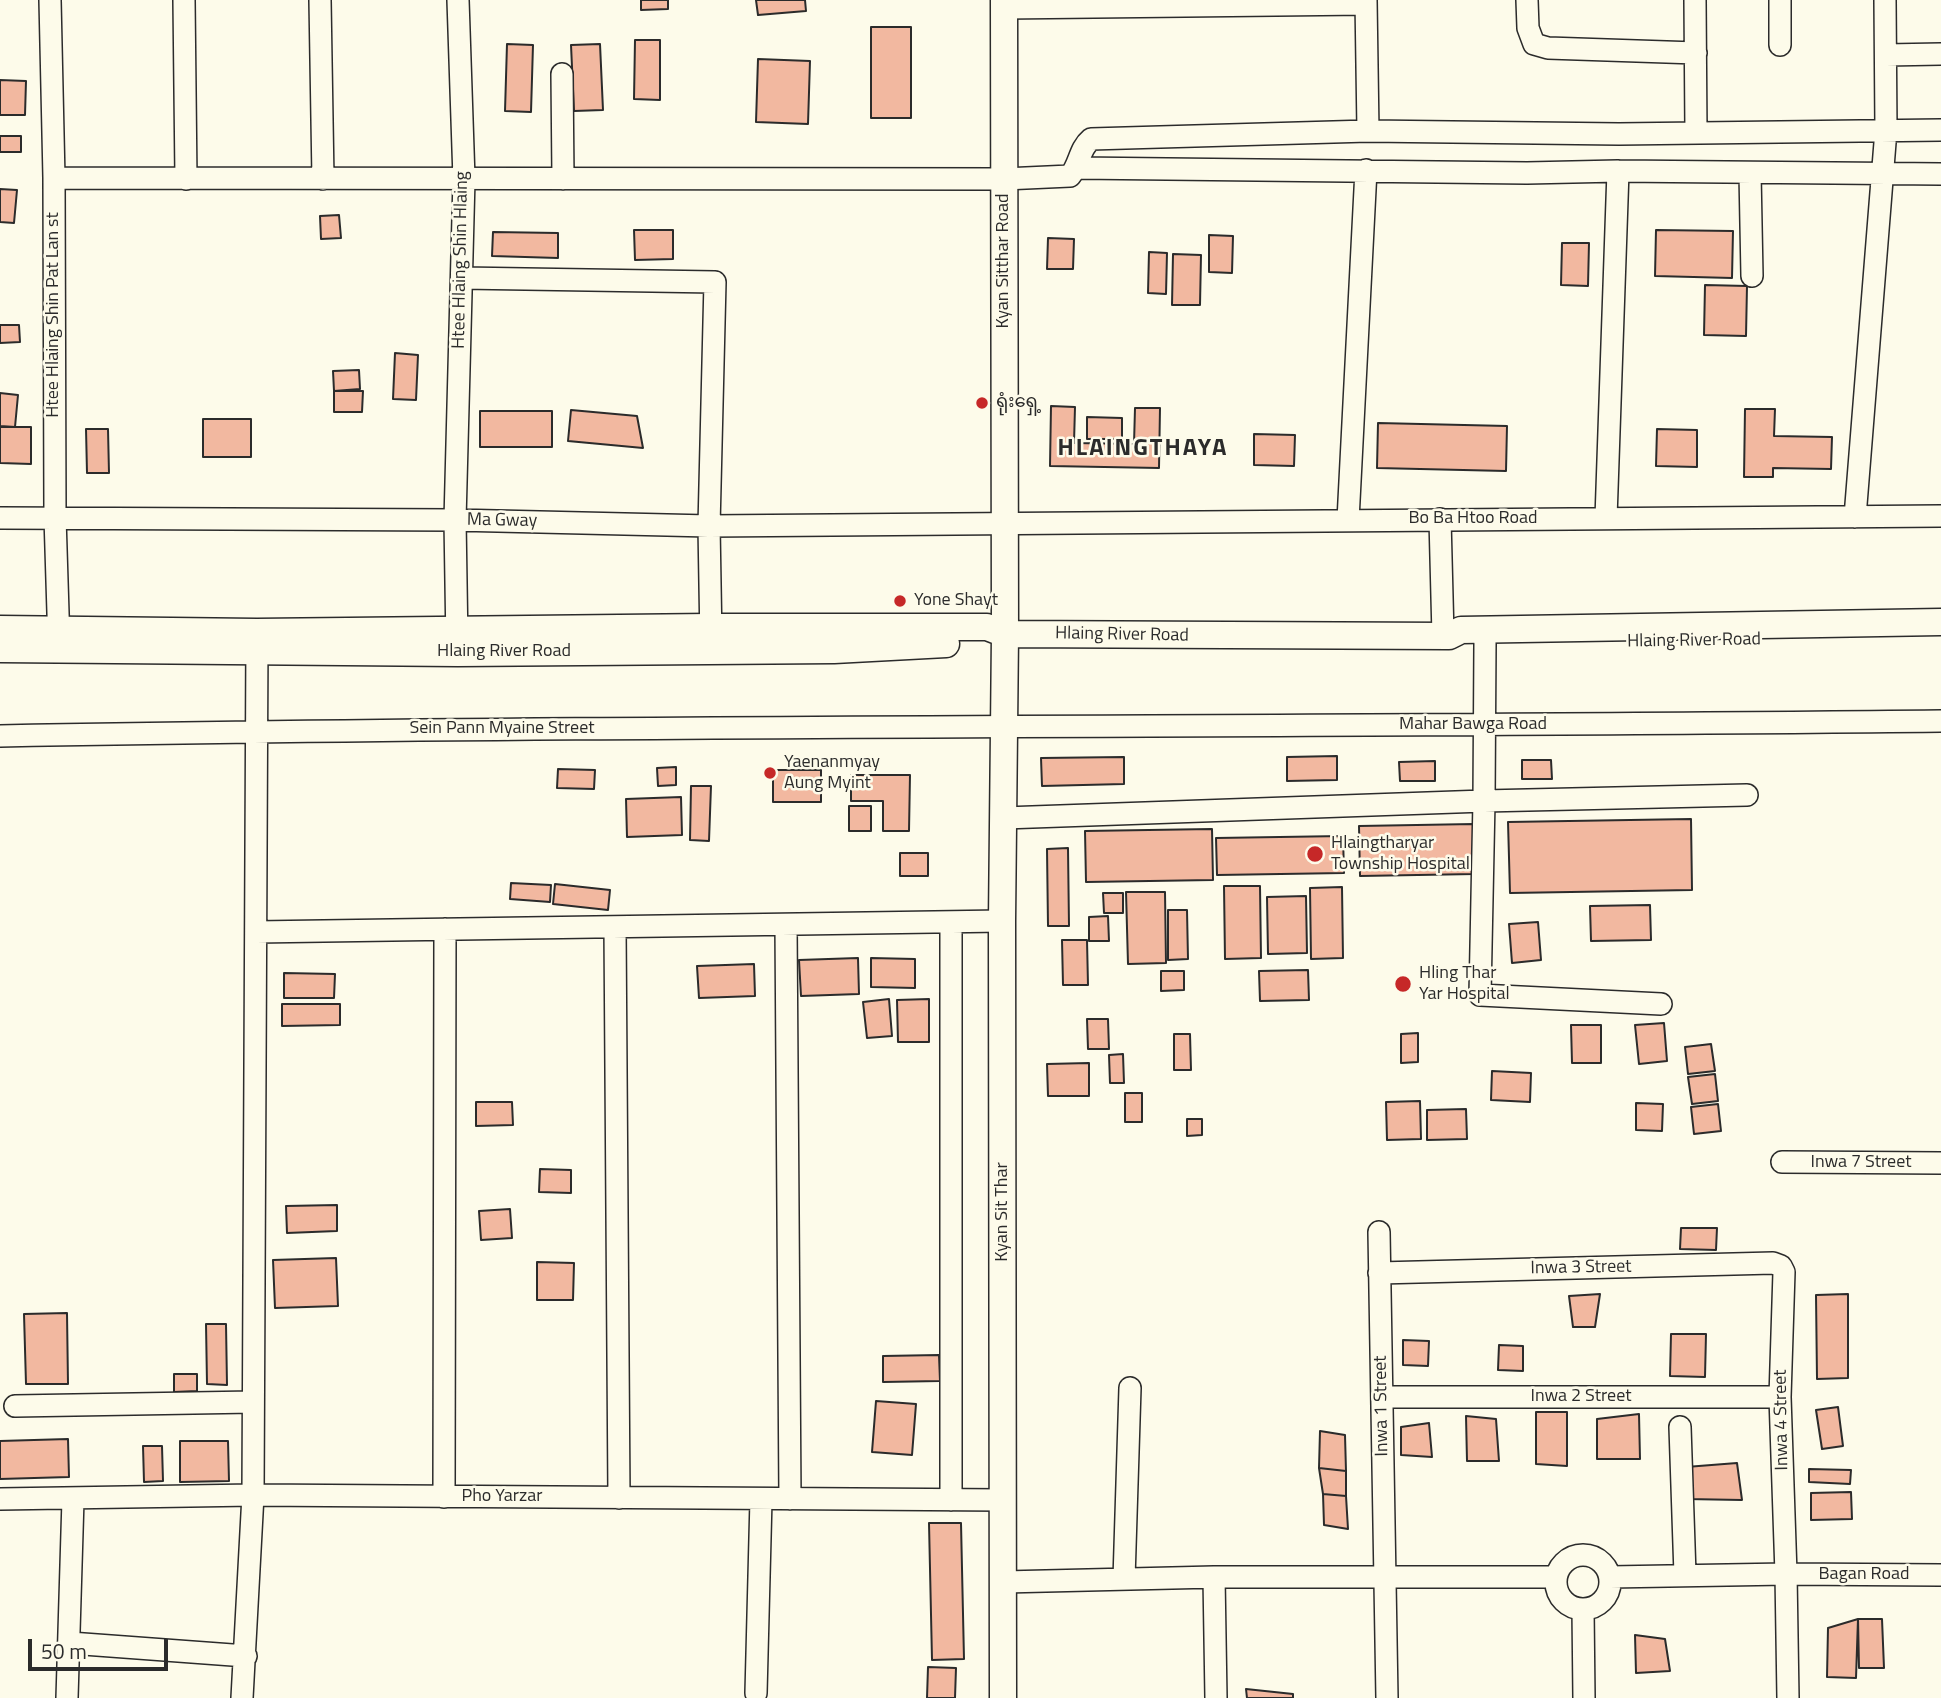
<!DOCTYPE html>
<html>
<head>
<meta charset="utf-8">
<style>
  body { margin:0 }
  #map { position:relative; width:1941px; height:1698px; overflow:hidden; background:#fdfbea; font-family:"Titillium Web",sans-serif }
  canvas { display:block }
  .scale { position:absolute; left:28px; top:1639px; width:140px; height:32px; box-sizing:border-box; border:4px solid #2b2b2b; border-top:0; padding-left:9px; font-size:21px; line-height:24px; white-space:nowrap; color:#2b2b2b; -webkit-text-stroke:5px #fdfbea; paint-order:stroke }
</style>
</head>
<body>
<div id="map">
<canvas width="1941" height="1698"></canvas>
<div class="scale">50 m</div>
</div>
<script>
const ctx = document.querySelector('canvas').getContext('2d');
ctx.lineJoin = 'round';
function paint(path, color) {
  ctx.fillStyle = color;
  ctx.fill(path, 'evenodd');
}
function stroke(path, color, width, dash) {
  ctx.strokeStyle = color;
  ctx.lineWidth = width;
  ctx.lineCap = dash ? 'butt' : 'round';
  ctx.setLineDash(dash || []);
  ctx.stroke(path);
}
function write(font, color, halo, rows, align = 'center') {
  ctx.font = font + ' "Titillium Web","Noto Sans Myanmar",sans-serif';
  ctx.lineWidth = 5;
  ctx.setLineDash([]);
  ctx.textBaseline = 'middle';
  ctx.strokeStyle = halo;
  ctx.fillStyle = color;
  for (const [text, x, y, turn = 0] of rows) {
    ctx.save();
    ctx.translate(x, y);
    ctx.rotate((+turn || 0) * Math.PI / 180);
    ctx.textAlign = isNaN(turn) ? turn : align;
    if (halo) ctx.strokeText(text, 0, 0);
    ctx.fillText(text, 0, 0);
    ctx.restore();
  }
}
const building = new Path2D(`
  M641,0H668V9L641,10Z
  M756,0H805L806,11L758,15Z
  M871,27H911V118H871Z
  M635,40H660V100L634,99Z
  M507,44L533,45L531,112L505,111Z
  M600,44L603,110L574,111L571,45Z
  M758,59L810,61L808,124L756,122Z
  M0,80L26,81L25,115H0Z
  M0,136H21V152H0Z
  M0,189L17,190L14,223L0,222Z
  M339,215L341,238L321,239L320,216Z
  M634,230H673V259L635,260Z
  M1656,230L1733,231L1732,278L1655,276Z
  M493,232L558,233V258L492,256Z
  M1209,235L1233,236L1232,273L1209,272Z
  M1048,238L1074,239L1073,269H1047Z
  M1562,243H1589L1588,286L1561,285Z
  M1149,252L1167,253L1166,294L1148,293Z
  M1173,254L1201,255L1200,305H1172Z
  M1705,285L1747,286L1746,336L1704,335Z
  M0,325H19L20,342L0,343Z
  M395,353L418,355L416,400L393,399Z
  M359,370L360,389L334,391L333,371Z
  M334,391H363L362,412H334Z
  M0,393L18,395L15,427L0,426Z
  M1051,406L1075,407L1074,443L1134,444L1135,408H1160L1159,468L1050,466Z
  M1745,409H1775L1774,436L1832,437L1831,469L1773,468V477H1744Z
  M571,410L637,416L643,448L568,441Z
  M480,411H552V447H480Z
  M1087,417L1122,418V439H1087Z
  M203,419H251V457H203Z
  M1378,423L1507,426L1506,471L1377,468Z
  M0,427H31V464L0,463Z
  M86,429H108L109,473H87Z
  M1657,429L1697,430V467L1656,466Z
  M1254,434L1295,435L1294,466L1254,465Z
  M1337,756V780L1287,781V757Z
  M1124,757V784L1042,786L1041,758Z
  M1522,760H1551L1552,779H1522Z
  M1435,761V781H1400L1399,762Z
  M676,767V785L658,786L657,768Z
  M558,769L595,770L594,789L557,788Z
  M773,770H821V802H773Z
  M851,775H910L909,831H883V801H851Z
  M691,786H711L709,841L690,840Z
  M681,797L682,835L627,837L626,799Z
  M849,806H871V831H849Z
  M1691,819L1692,890L1510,893L1508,822Z
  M1474,824L1475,874L1360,876L1359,826Z
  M1212,829L1213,880L1086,882L1085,831Z
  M1343,836L1344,873L1217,875L1216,838Z
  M1068,848L1069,926H1048L1047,849Z
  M900,853H928V876H900Z
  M511,883L551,885L550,902L510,899Z
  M555,884L610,890L608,910L553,904Z
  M1224,886H1260L1261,958L1225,959Z
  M1342,887L1343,958L1311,959L1310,888Z
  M1126,892H1165L1166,963L1128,964Z
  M1103,893H1123V913H1104Z
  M1306,896L1307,953L1268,954L1267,897Z
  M1650,905L1651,940L1591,941L1590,906Z
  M1168,910H1187L1188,959L1168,960Z
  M1108,916L1109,941H1089V917Z
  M1538,922L1541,960L1512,963L1509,924Z
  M1062,940H1087L1088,985H1063Z
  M858,958L859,994L801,996L799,960Z
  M871,958L915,959V988L871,987Z
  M754,964L755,996L699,998L697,966Z
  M1308,970L1309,1000L1260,1001L1259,971Z
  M1161,971H1184V990L1161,991Z
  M284,973L335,974L334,998H284Z
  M889,999L892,1036L867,1038L863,1002Z
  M929,999V1042H898L897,1000Z
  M282,1004H340V1025L282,1026Z
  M1087,1019H1108L1109,1049H1088Z
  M1664,1023L1667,1061L1639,1064L1635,1025Z
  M1571,1025H1601V1063H1572Z
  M1418,1033V1062L1401,1063V1034Z
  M1174,1034H1190L1191,1070H1174Z
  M1711,1044L1715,1071L1688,1074L1685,1047Z
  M1123,1054L1124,1083H1110L1109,1055Z
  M1089,1063V1096H1048L1047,1064Z
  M1492,1071L1531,1073L1530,1102L1491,1100Z
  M1715,1074L1718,1101L1692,1104L1688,1077Z
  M1125,1093H1142V1122H1125Z
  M1420,1101L1421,1139L1387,1140L1386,1102Z
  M476,1102H512L513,1125L476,1126Z
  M1636,1103L1663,1104L1662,1131L1636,1130Z
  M1718,1104L1721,1131L1694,1134L1691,1107Z
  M1466,1109L1467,1139L1427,1140V1110Z
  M1187,1119H1202V1135L1187,1136Z
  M540,1169L571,1170V1193L539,1192Z
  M337,1205V1231L287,1233L286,1206Z
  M510,1209L512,1238L481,1240L479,1211Z
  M1681,1228H1717L1716,1250L1680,1249Z
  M336,1258L338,1306L275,1308L273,1260Z
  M537,1262L574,1263L573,1300H537Z
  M1600,1294L1595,1327H1573L1569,1296Z
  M1848,1294V1378L1817,1379L1816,1295Z
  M67,1313L68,1384H26L24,1314Z
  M206,1324H226L227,1385L207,1384Z
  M1671,1334H1706L1705,1377L1670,1376Z
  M1403,1340L1429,1341L1428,1366L1403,1365Z
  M1499,1345L1523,1346V1371L1498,1370Z
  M939,1355L940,1381L883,1382V1356Z
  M174,1374H197V1391L174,1392Z
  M876,1401L916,1404L912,1455L872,1452Z
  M1838,1407L1843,1446L1822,1449L1816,1410Z
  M1536,1412H1567V1466L1536,1464Z
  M1639,1414L1640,1459H1597V1419Z
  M1466,1416L1496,1419L1499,1461H1467Z
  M1429,1423L1432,1457L1401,1455V1427Z
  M1320,1431L1345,1435L1346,1471L1319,1468Z
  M68,1439L69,1477L0,1479V1441Z
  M180,1441H228L229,1481L180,1482Z
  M143,1446H162L163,1481L144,1482Z
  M1737,1463L1742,1500L1686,1499V1467Z
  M1319,1468L1346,1471V1496L1323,1494Z
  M1809,1469L1851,1470L1850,1484L1809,1482Z
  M1851,1492L1852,1519L1811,1520V1493Z
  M1323,1494L1346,1496L1348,1529L1324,1525Z
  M929,1523H961L964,1659L932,1660Z
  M1858,1619H1882L1884,1668H1859Z
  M1858,1619L1856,1678L1827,1677L1828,1628Z
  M1635,1635L1665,1639L1670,1671L1636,1673Z
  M928,1667L956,1668L955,1698H927Z
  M1246,1689L1293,1694V1698H1247Z`);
paint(building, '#f2b8a0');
stroke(building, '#2b2b2b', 2);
const minor = new Path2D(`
  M50,0L54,178L55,517L59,645
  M184,0L186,179
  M320,0L323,179
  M1366,0L1368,131
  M1527,0L1528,28L1534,44L1548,48L1696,53
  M1695,0L1696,133
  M1780,0V45
  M1004,8L1366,4
  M1886,55L1941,54
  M562,74L563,179
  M1077,168L1527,173L1618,171L1941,174
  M1750,173L1752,276
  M54,178L1004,179L1070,176C1080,164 1079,149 1091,139L1368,131L1619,134L1941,130
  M462,278L715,282L709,526L711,642
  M1855,517L1886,130L1885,0
  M0,518L455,520L709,526L1941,516
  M1606,518L1618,171
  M1440,519L1443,636
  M1348,520L1366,170
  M1483,629L1485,643L1484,801L1747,795
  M457,645L455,520L464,179L458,0
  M0,736C647,724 1294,728 1941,721
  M1004,818L1484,801L1480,995L1661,1004
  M951,923V1500
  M786,925L790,1499
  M615,927L619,1498
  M256,932L1002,921
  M1782,1162L1941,1163
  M1379,1232L1387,1698
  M1379,1273L1773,1263L1781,1266L1784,1272L1780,1397L1786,1574L1788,1698
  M1382,1397H1780
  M15,1406L253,1402
  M1680,1427L1685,1575
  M444,1497L445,929
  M0,1499L253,1495L1003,1500
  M1556 1582a27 27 0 1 1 54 0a27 27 0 1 1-54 0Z
  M1214,1577L1216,1698
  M1610,1577L1786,1574L1941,1575
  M1124,1579L1130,1388
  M1004,1582L1214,1577H1556
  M1583,1609L1584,1698
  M70,1643L246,1656
  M756,1693L761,1499
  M67,1698L73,1499
  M242,1698L253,1495L257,637`);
const major = new Path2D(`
  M0,629L257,632L710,627H987L1005,634L1449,636L1461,630L1941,622
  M0,649L458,653L834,650L946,644
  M1003,1698L1002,921L1005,634L1004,0`);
stroke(minor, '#2b2b2b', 24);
stroke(major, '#2b2b2b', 29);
stroke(minor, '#fdfbea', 21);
stroke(major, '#fdfbea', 26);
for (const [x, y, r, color] of [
  [982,403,7,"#c62828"],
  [900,601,7,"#c62828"],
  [770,773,7,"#c62828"],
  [1315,854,9,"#c62828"],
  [1403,984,9,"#c62828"]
]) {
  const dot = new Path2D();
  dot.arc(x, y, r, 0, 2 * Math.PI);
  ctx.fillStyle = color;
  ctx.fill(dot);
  stroke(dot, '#fdfbea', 2.5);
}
write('18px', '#2b2b2b', '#fdfbea', [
  ["Htee Hlaing Shin Hlaing",461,260,-89],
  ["Kyan Sitthar Road",1004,261,-90],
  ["Htee Hlaing Shin Pat Lan st",54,315,-90],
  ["Bo Ba Htoo Road",1473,519],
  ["Ma Gway",502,521,1],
  ["Hlaing River Road",1122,635,1],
  ["Hlaing River Road",1694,641,-1],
  ["Hlaing River Road",504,652],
  ["Mahar Bawga Road",1473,725],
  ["Sein Pann Myaine Street",502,729],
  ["Inwa 7 Street",1861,1163],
  ["Kyan Sit Thar",1003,1212,-90],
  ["Inwa 3 Street",1581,1268,-1],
  ["Inwa 2 Street",1581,1397],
  ["Inwa 1 Street",1382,1406,-91],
  ["Inwa 4 Street",1782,1420,-91],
  ["Pho Yarzar",502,1497],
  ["Bagan Road",1864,1575]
]);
write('18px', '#2b2b2b', '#fdfbea', [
  ["ရုံးရှေ့",996,403],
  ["Yone Shayt",914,601],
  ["Yaenanmyay",784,763],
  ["Aung Myint",784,784],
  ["Hlaingtharyar",1331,844],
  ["Township Hospital",1331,865],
  ["Hling Thar",1419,974],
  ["Yar Hospital",1419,995]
], 'left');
ctx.letterSpacing = '2px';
write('bold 24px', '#2b2b2b', '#fdfbea', [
  ["HLAINGTHAYA",1143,449]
]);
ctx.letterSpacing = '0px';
</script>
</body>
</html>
